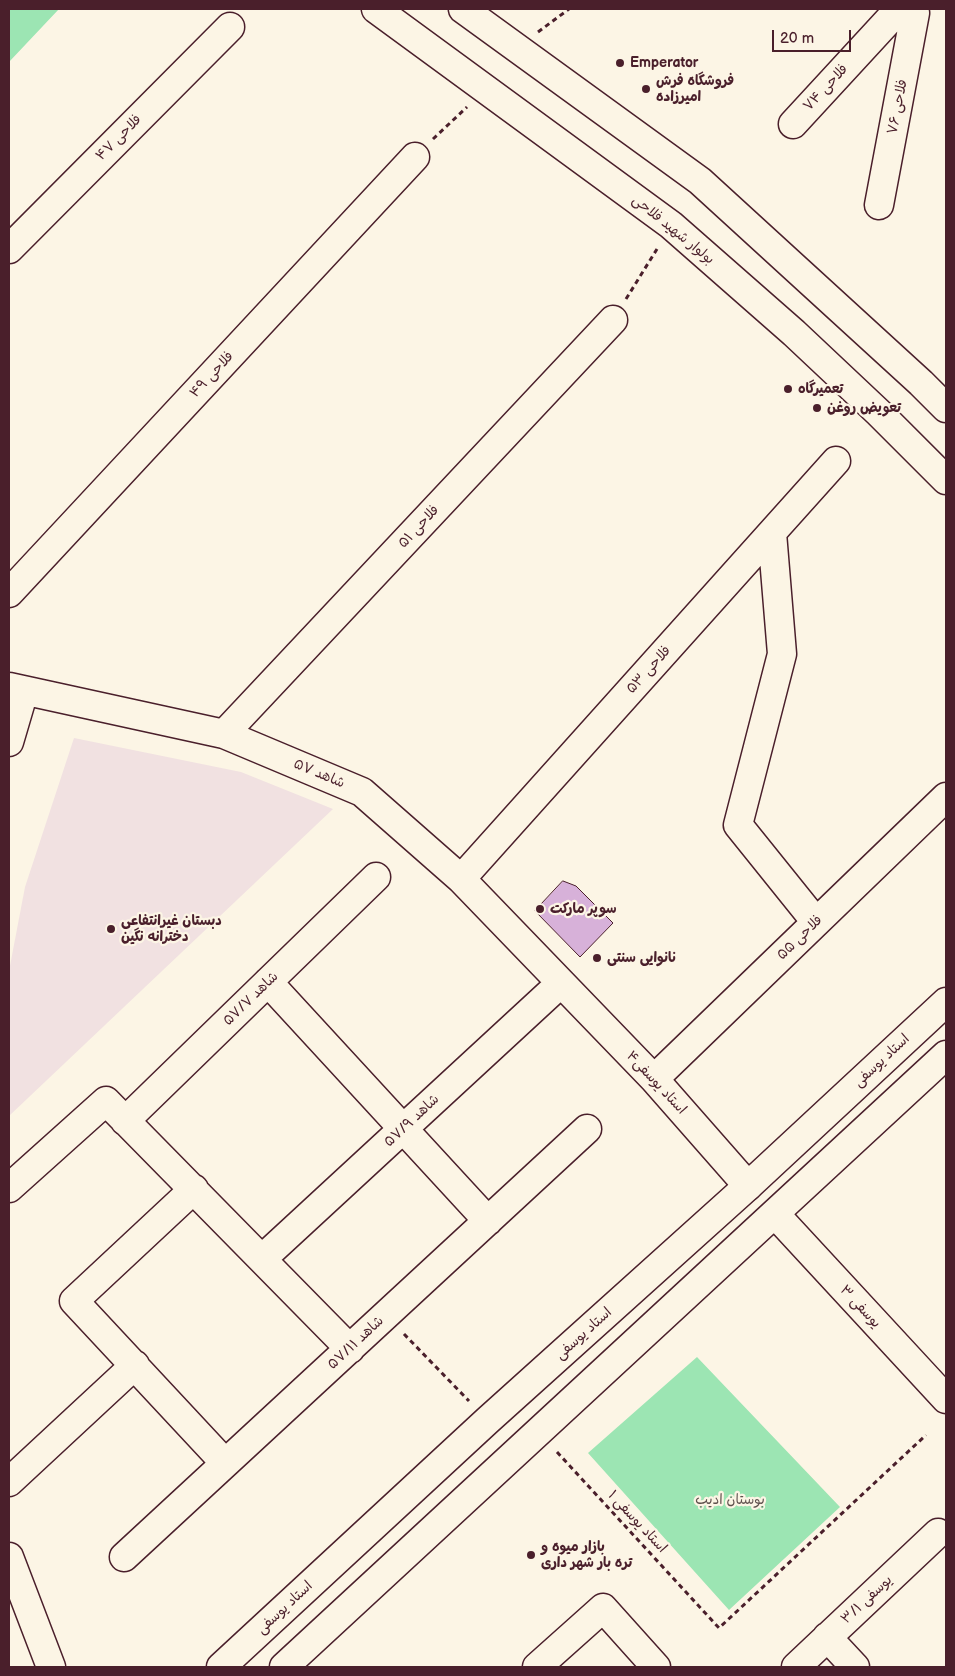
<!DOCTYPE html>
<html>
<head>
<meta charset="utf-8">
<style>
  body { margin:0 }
  #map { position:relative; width:955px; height:1676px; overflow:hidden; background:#fcf5e5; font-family:"Balsamiq Sans",sans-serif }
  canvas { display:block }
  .frame { position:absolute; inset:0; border:10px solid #4a1f2b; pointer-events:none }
  .scale { position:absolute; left:772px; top:30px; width:79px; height:22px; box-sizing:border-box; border:2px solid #4a1f2b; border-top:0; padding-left:6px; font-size:15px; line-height:18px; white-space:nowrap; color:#4a1f2b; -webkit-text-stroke:4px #fcf5e5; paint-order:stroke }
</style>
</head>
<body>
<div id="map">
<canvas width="955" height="1676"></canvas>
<div class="frame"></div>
<div class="scale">20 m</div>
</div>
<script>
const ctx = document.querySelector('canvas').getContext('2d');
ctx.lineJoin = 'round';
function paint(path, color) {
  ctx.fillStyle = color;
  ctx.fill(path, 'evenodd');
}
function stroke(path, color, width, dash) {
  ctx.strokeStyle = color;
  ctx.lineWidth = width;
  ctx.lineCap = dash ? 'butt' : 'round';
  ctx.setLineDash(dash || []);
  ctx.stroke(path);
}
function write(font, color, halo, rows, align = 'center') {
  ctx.font = font + ' "Balsamiq Sans","Playpen Sans Arabic",sans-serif';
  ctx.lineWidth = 4.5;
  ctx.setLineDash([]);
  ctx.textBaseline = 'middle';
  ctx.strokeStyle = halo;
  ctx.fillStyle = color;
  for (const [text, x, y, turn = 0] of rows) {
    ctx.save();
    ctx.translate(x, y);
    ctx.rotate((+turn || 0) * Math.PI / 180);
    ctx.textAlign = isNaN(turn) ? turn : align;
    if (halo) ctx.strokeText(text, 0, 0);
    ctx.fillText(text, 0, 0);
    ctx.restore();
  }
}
paint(new Path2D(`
  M74,738L241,772L333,809L9,1116V971L25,887Z`), '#f1e1e1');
paint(new Path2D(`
  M9,9H59L9,62Z
  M697,1357L840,1507L729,1610L588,1453Z`), '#9ce5b3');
const building = new Path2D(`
  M563,881L576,886L613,923L580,957L535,911Z`);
paint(building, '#d7b1d9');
stroke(building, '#4a1f2b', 1);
const street = new Path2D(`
  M793,124L899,9
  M879,205L915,13L914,9
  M9,249L230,27
  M772,533L782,654L738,825L816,922
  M9,593L415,157
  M9,687L224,734L362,792L461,879L654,1079L748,1186
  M224,734L613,320
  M9,742L24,691
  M461,879L836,461
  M268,982L488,1221
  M654,1079L946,797
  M125,1121L376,877
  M9,1188L106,1101L350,1349
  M194,1189L74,1301L225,1463
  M775,1214L946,1399
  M262,1259L561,983
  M9,1482L135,1365
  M9,1557L51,1667
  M124,1557L587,1129
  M827,1637L855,1667
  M537,1667L603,1608L656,1667
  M796,1667L938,1533`);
const secondary = new Path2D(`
  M376,9L671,225L794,333L879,413L946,480
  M463,9L700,181L921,383L946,408
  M221,1667L488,1420L748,1186L946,1002
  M284,1667L946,1055`);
stroke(street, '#4a1f2b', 31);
stroke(secondary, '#4a1f2b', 31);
stroke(new Path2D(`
  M538,32L569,9
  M433,139L467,107
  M626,299L657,249
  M404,1334L469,1401
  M557,1452L719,1628L926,1435`), '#4a1f2b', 3, [5, 4]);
stroke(street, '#fcf5e5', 28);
stroke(secondary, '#fcf5e5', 28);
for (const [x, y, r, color] of [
  [620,63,5,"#4a1f2b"],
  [646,89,5,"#4a1f2b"],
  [788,389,5,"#4a1f2b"],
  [817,408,5,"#4a1f2b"],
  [540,909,5,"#4a1f2b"],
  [111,929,5,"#4a1f2b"],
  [597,958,5,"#4a1f2b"],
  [531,1555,5,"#4a1f2b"]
]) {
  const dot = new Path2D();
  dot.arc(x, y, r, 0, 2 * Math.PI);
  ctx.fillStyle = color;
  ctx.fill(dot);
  stroke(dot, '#fcf5e5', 2);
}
write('bold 14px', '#4a1f2b', '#fcf5e5', [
  ["Emperator",630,63],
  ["فروشگاه فرش",656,81],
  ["امیرزاده",656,97],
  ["تعمیرگاه",798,389],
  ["تعویض روغن",827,408],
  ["سوپر مارکت",550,909],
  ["دبستان غیرانتفاعی",121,921],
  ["دخترانه نگین",121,937],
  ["نانوایی سنتی",607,958],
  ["بازار میوه و",541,1547],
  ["تره بار شهر داری",541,1563]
], 'left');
write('14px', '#4a1f2b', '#fcf5e5', [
  ["فلاحی ۷۴",826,88,-47],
  ["فلاحی ۷۶",898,107,-79],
  ["فلاحی ۴۷",119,138,-45],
  ["بولوار شهید فلاحی",673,230,39],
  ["فلاحی ۴۹",212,375,-47],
  ["فلاحی ۵۱",419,527,-47],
  ["فلاحی ۵۳",649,670,-48],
  ["شاهد ۵۷",319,774,23],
  ["فلاحی ۵۵",800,938,-44],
  ["شاهد ۵۷/۷",251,999,-44],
  ["استاد یوسفی",882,1061,-43],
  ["استاد یوسفی۴",656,1083,47],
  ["شاهد ۵۷/۹",412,1121,-43],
  ["یوسفی ۳",860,1307,47],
  ["استاد یوسفی",584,1334,-42],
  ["شاهد ۵۷/۱۱",356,1343,-43],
  ["استاد یوسفی ۱",637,1522,47],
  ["یوسفی ۳/۱",867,1600,-43],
  ["استاد یوسفی",285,1608,-43]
]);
write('14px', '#5e504d', '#fcf5e5', [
  ["بوستان ادیب",730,1500]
]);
</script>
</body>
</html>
